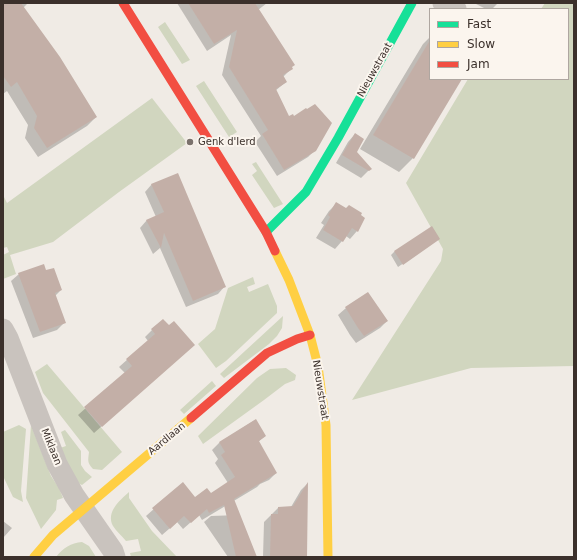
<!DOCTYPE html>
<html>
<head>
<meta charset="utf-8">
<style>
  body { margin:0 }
  #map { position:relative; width:577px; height:560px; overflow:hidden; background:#f0ebe5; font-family:"DejaVu Sans",sans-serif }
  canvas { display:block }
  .frame { position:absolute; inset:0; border:4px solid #3b302b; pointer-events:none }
  .legend { position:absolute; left:429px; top:8px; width:140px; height:72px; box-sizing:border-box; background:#fbf5ee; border:1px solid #aea6a0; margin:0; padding:5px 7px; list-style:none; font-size:12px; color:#3b302b }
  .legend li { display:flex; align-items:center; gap:8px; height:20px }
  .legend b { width:20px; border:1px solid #aea6a0 }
</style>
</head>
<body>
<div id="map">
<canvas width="577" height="560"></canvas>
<div class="frame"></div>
<ul class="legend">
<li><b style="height:5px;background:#16e098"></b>Fast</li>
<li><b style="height:5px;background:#ffcf43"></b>Slow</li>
<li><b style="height:5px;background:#f24e42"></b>Jam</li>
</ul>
</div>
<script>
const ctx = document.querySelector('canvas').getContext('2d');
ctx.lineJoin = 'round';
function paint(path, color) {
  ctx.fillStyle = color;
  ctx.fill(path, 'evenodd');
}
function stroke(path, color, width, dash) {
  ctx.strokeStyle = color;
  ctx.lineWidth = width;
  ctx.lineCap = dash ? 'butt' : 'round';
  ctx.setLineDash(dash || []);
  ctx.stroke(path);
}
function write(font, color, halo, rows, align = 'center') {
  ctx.font = font + ' "DejaVu Sans",sans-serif';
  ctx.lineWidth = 4;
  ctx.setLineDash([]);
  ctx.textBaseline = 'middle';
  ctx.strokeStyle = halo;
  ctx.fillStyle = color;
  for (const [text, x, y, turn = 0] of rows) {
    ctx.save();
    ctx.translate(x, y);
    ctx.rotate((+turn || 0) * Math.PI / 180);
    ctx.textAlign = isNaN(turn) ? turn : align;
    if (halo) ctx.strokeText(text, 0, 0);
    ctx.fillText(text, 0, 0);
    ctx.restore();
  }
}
paint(new Path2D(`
  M545,3H574V366L471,368L352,400L441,261L443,249L406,183L468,79H568V9H541Z
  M165,22L190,60L182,64L158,27Z
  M204,81L237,132L229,137L196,86Z
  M152,98L187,143L119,192L53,242L10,255L16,274L3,279V255L9,252L7,247L3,248V195L7,203Z
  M256,162L283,204L274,208L252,175L257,171L252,164Z
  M253,277L255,284L247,287L249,292L268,284L277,306V313L226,361L216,368L198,344L215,329L228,288Z
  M283,316L282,328L277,336L269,344L224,378L220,374Z
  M47,364L122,452L102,470L93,469C87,462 88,461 89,452L43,393L35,372Z
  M286,368L296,375L295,380L285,384L264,400L203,444L198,436L257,378L270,369Z
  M212,381L216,386L184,414L180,410Z
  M19,425L26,429L21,491L23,502L13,497L3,476V432Z
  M31,425L51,476L59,488L63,498L57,500L56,510L41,529L26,498Z
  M65,430L81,451V465L85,471L92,477L82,485L76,482L57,449L66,446L61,432Z
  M129,492V498L152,531L177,557H131L130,553L141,551L138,539L126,541C122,536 116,531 113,526C106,512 119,501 129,492Z
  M82,542L89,546L96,557H56C63,548 71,543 82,542Z`), '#d1d6bf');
paint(new Path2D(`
  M3,3H28L23,8L96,117L87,126L38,157L25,138L28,125L7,91L3,94Z
  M177,3H267L258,10L291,69L283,77L286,82L275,91L289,118L315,150L308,157L277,176L255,142L261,136L222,75L231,35L207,51Z
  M474,3H498L492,9H486Z
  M430,37V79H461L413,158L399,172L360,149L423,44Z
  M355,134V152L370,169L361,178L336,163L348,142Z
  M152,184L225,286L218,294L186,307L160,248L153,254L140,228L147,220L156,217L145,192Z
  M336,204L357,231L350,239L346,236L342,241L335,249L316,238L324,225L321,223L329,211Z
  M431,228L439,239L398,267L391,255L394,252Z
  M46,271L61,290L55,296L65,322L57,330L33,338L11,281L19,274Z
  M346,308L387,321L380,328L356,343L350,335L338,315Z
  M152,330L194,345L94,433L78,415L125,373L119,367L148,341L145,337Z
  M255,420L265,436L258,442L276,473L269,480L260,484L257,487L202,520L199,515L183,529L177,522L162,535L146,516L182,484L195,499L210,494L228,483L215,463L218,459L212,450L219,443Z
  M307,484L306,557H263L264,522L278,508L291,507L301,490Z
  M239,515L256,557H228L204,522L211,516Z
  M3,521L12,528L3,538Z`), '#0003');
paint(new Path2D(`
  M3,3H21L60,57L97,117L47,148L34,128L37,116L17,82L11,87L3,76Z
  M188,3H255L295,65L292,67L293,69L283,75L287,82L276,89L289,116L293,114L294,116L306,108L307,109L315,104L332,123L316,151L284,170L262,134L268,130L229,67L237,30L214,44Z
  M430,40V79H462L414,159L373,135Z
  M355,133L364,139L357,152L372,169L369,171L342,155Z
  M178,173L226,287L193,301L164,233L161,248L146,220L164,212L151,184Z
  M336,202L346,208L349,205L362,213L361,215L365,218L358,232L352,228L343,242L323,230L330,217L328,215Z
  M432,226L440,239L403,265L394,251Z
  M44,264L46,270L54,268L62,290L55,293L66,323L40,332L18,273Z
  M368,292L388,321L364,336L358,328L345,307Z
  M163,319L169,325L174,321L195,345L102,427L84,407L132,366L126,359L155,334L151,329Z
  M256,419L266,436L259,441L277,473L234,499L257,557H236L224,505L209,513L207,509L191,523L184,516L170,529L152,508L183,482L195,497L207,488L211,493L235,477L221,455L225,452L219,442Z
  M308,482L307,557H270L271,514H278V507L293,506Z`), '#c3afa7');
stroke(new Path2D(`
  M443,3L456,9
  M3,329L8,338L57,464L74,495L113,551L115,557`), '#c9c3be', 21);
stroke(new Path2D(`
  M266,232L306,192L338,138L412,3`), '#16e098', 9);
stroke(new Path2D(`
  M275,251L289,280L310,335L318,366L326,425L328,557
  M34,557L53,535L191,418`), '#ffcf43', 9);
stroke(new Path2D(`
  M123,3L266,232L275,251
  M191,418L267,353L297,339L310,335`), '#f24e42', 9);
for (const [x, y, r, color] of [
  [190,142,4,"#7a716c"]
]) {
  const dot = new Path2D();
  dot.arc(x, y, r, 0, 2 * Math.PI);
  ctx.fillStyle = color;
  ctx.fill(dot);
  stroke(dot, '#fbf5ee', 1.5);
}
write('10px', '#3b302b', '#fbf5ee', [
  ["Nieuwstraat",375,70,-61],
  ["Nieuwstraat",320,390,81],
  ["Aardlaan",167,439,-40],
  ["Miklaan",51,447,68]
]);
write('10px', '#3b302b', '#fbf5ee', [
  ["Genk d'Ierd",198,142]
], 'left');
</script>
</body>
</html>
